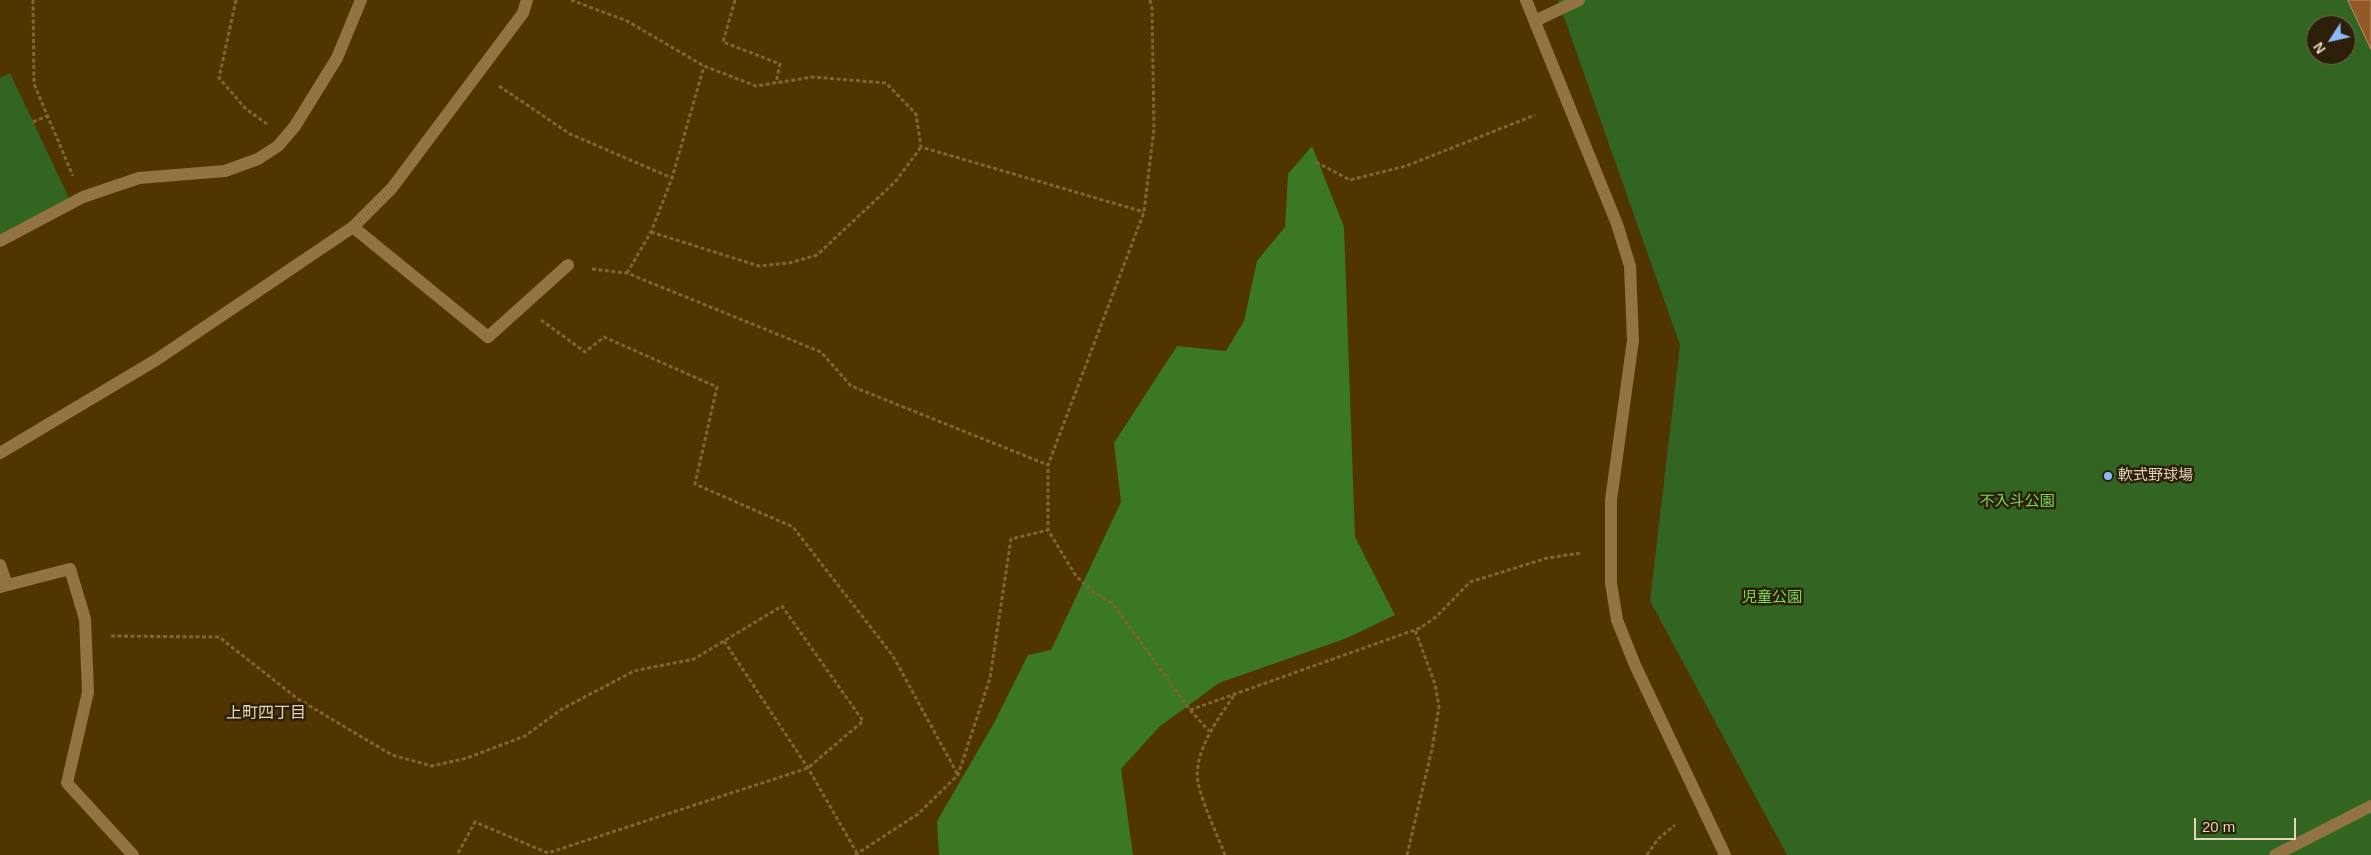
<!DOCTYPE html>
<html>
<head>
<meta charset="utf-8">
<style>
  body { margin:0 }
  #map { position:relative; width:2371px; height:855px; overflow:hidden; background:#503500; font-family:Arial,sans-serif }
  canvas { display:block }
  .north { position:absolute; left:2306px; top:15px; width:50px; height:50px; box-sizing:border-box; background:#2c200b; border:1px solid #766852; border-radius:50%; rotate:235deg; font-size:14px; font-weight:700; line-height:20px; text-align:center; color:#e5d5bc }
  .north::after { content:''; display:block; margin:auto; width:18px; height:22px; background:#8db9fc; clip-path:polygon(50% 0,100% 100%,50% 72%,0 100%) }
  .scale { position:absolute; left:2194px; top:818px; width:102px; height:22px; box-sizing:border-box; border:2px solid #e5d5bc; border-top:0; padding-left:6px; font-size:15px; line-height:18px; white-space:nowrap; color:#e5d5bc; -webkit-text-stroke:4px #2c200b; paint-order:stroke }
</style>
</head>
<body>
<div id="map">
<canvas width="2371" height="855"></canvas>
<div class="north">N</div>
<div class="scale">20 m</div>
</div>
<script>
const ctx = document.querySelector('canvas').getContext('2d');
ctx.lineJoin = 'round';
function paint(path, color) {
  ctx.fillStyle = color;
  ctx.fill(path, 'evenodd');
}
function stroke(path, color, width, dash) {
  ctx.strokeStyle = color;
  ctx.lineWidth = width;
  ctx.lineCap = dash ? 'butt' : 'round';
  ctx.setLineDash(dash || []);
  ctx.stroke(path);
}
function write(font, color, halo, rows, align = 'center') {
  ctx.font = font + ' Arial,"Noto Sans JP",sans-serif';
  ctx.lineWidth = 5;
  ctx.setLineDash([]);
  ctx.textBaseline = 'middle';
  ctx.strokeStyle = halo;
  ctx.fillStyle = color;
  for (const [text, x, y, turn = 0] of rows) {
    ctx.save();
    ctx.translate(x, y);
    ctx.rotate((+turn || 0) * Math.PI / 180);
    ctx.textAlign = isNaN(turn) ? turn : align;
    if (halo) ctx.strokeText(text, 0, 0);
    ctx.fillText(text, 0, 0);
    ctx.restore();
  }
}
paint(new Path2D(`
  M1558,0H2371V855H1787L1650,601L1680,345ZM2316,25H2346V55H2316Z
  M10,73L69,198L0,234V78Z`), '#336522');
paint(new Path2D(`
  M1312,146L1344,227L1355,537L1395,615L1347,638L1219,683L1159,727L1121,769L1133,855H939L937,821L994,723L1028,655L1051,650L1121,502L1114,443L1177,346L1226,351L1244,321L1257,261L1285,227L1288,174Z`), '#3a7823');
const building = new Path2D(`
  M2348,0H2371V49Z`);
paint(building, '#935926');
stroke(building, '#bd8e6b', 1);
stroke(new Path2D(`
  M33,0L34,84L73,176
  M236,0L219,78L246,109L267,124
  M571,0L627,21L704,66L756,86L813,77L886,83L916,114L921,147L1144,212
  M735,0L723,42L780,64L776,83
  M1150,0L1152,8L1154,128L1144,212L1048,465V530L1076,576L1093,592L1113,604L1190,710L1209,731
  M499,86L570,134L672,178
  M33,122L47,116
  M1316,162L1350,180L1406,166L1535,115
  M651,232L759,266L789,263L817,255L895,182L921,147
  M592,269L627,273L821,352L851,386L1048,465
  M627,273L651,232L672,178L704,66
  M541,320L585,352L604,337L717,387L695,484L793,527L893,656L958,775
  M111,636L219,637L298,699L392,755L432,766L467,758L525,736L562,709L634,671L694,659L782,606L863,721L808,768L548,853L475,822L457,855
  M724,641L808,768L857,853
  M1190,710L1420,628L1436,617L1470,582L1547,558L1581,553
  M855,855L918,814L958,775L990,678L1011,539L1048,530
  M1225,855C1217,834 1202,803 1198,782C1193,752 1219,717 1235,694
  M1407,855L1432,749L1439,707L1435,684L1415,630
  M1647,855L1658,839L1675,825`), '#7d6539', 3, [4, 2.5]);
stroke(new Path2D(`
  M1535,21L1579,0
  M353,227L488,337L568,265
  M0,241L83,197L139,178L225,171L258,159L278,146L295,126L337,58L361,0
  M0,565L7,585
  M0,587L70,569L85,619L88,692L67,783L133,855
  M2275,855L2371,806`), '#917344', 12);
stroke(new Path2D(`
  M1526,0L1617,224L1630,266L1633,340L1611,500V583L1617,620L1635,665L1725,855
  M0,453L156,360L353,227L392,188L523,13L527,0`), '#917344', 12);
for (const [x, y, r, color] of [
  [2108,476,5,"#8db9fc"]
]) {
  const dot = new Path2D();
  dot.arc(x, y, r, 0, 2 * Math.PI);
  ctx.fillStyle = color;
  ctx.fill(dot);
  stroke(dot, '#2c200b', 2);
}
write('15px', '#e5d5bc', '#2c200b', [
  ["軟式野球場",2118,476]
], 'left');
write('15px', '#78dd54', '#2c200b', [
  ["不入斗公園",2017,502],
  ["児童公園",1772,598]
]);
write('16px', '#e5d5bc', '#2c200b', [
  ["上町四丁目",266,714]
]);
</script>
</body>
</html>
